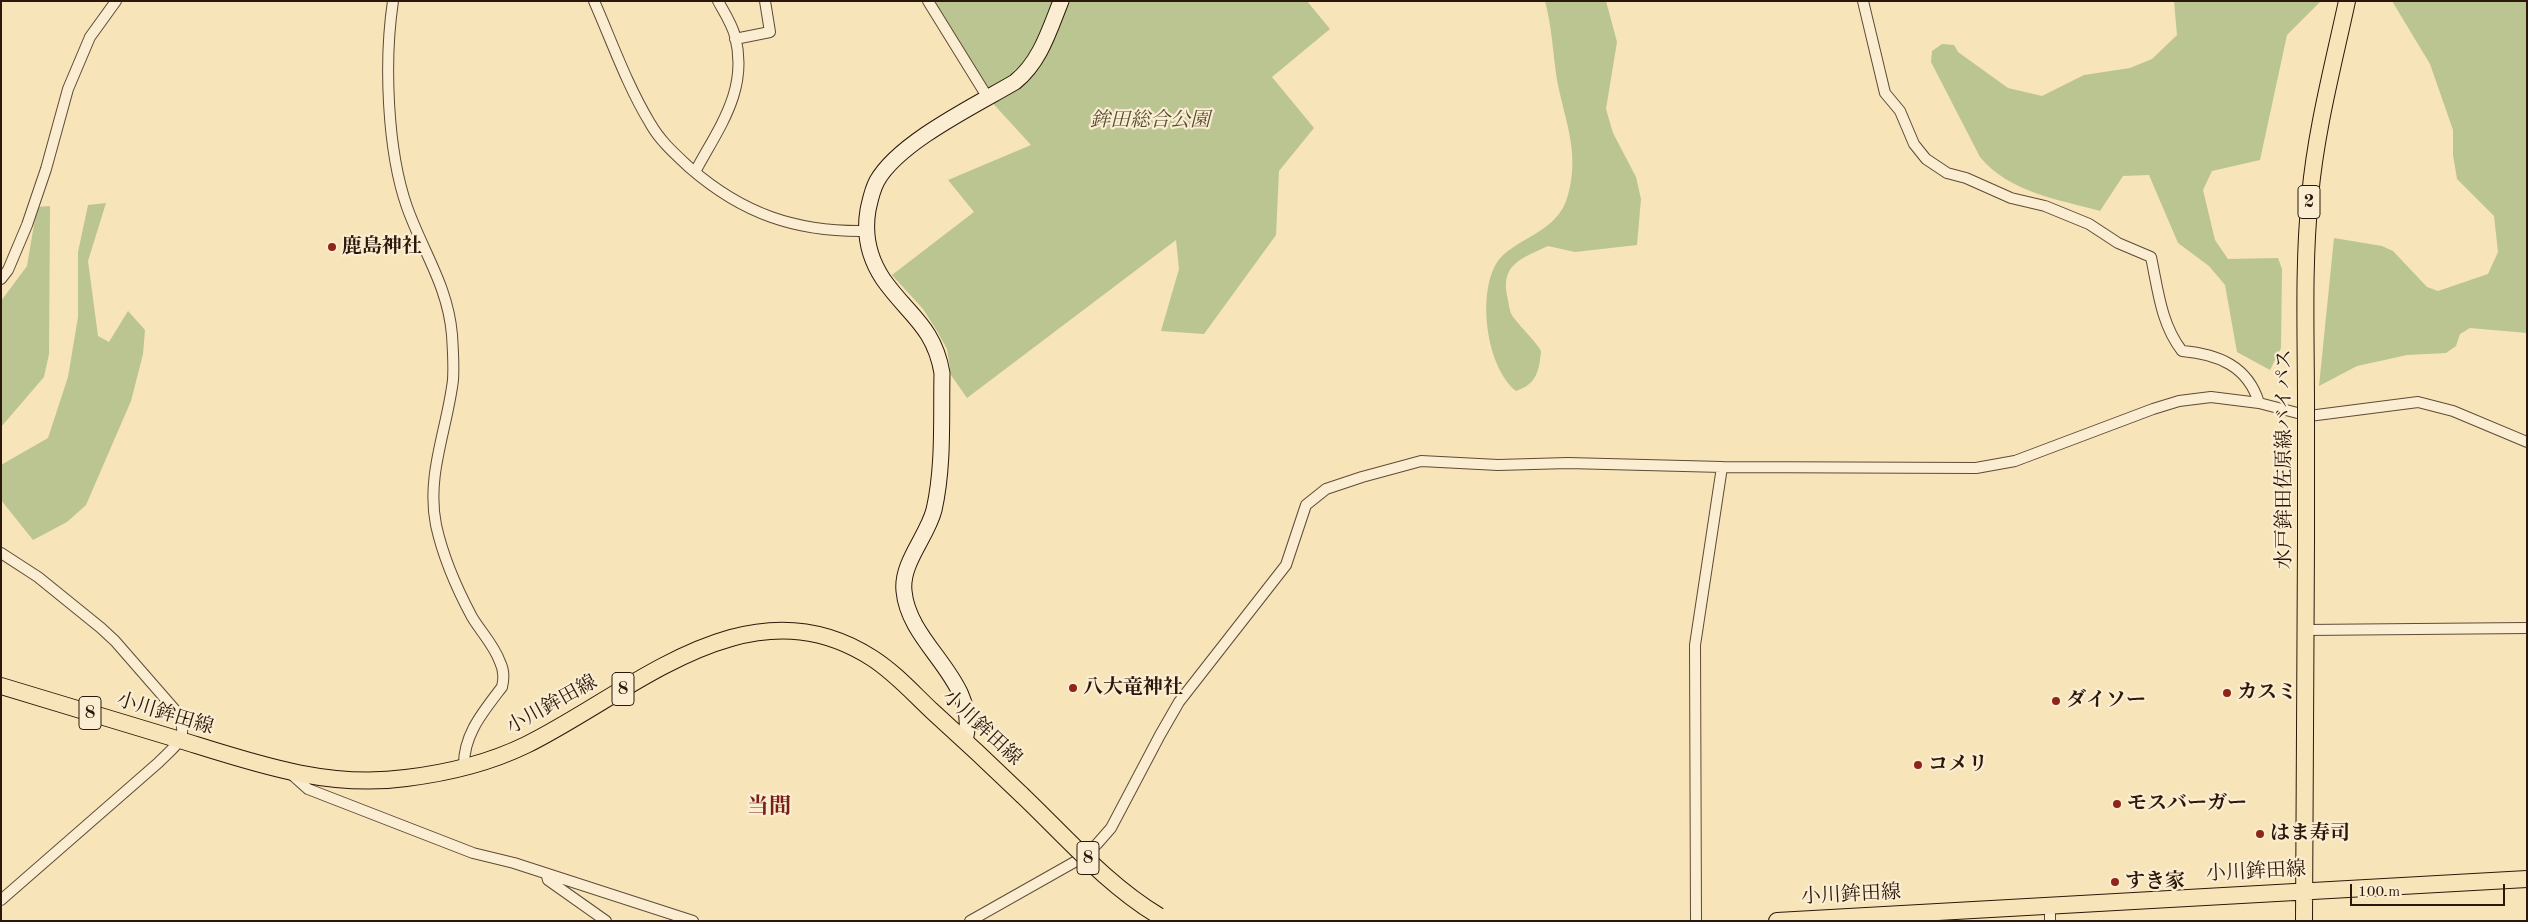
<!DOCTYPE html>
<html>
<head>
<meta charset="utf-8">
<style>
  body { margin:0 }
  #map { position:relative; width:2528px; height:922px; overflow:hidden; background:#f8e4b9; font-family:"Old Standard TT",serif }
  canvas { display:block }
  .frame { position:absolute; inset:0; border:2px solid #2c180a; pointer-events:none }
  .scale { position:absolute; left:2350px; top:884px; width:155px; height:22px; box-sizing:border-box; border:2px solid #2c180a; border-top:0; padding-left:6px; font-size:15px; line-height:18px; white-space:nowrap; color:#2c180a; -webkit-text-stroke:4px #faedd2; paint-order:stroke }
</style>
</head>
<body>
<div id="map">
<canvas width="2528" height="922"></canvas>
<div class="frame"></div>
<div class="scale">100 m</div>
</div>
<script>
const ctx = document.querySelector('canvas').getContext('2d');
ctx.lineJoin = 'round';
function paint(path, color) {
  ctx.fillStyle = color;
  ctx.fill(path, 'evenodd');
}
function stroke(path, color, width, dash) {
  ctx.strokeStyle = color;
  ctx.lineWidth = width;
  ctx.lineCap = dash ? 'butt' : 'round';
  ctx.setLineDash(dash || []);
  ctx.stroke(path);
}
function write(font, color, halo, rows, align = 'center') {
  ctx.font = font + ' "Old Standard TT","Noto Serif JP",serif';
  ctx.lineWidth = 4.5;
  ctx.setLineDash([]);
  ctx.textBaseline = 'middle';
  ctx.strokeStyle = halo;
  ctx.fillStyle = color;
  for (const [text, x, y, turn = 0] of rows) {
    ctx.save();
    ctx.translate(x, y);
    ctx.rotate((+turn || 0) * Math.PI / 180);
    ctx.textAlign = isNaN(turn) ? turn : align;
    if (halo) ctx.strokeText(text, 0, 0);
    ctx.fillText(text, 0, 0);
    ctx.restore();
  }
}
paint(new Path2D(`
  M928,1H1307L1330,29L1272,77L1314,128L1279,171L1276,235L1204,334L1161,331L1179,269L1176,240L967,398L951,375L947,349L937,331L923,309L892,275L974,212L948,180L1031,145L988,98Z
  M1545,1H1606L1617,42L1606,109L1613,133L1636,177L1641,199L1637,245L1575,252L1548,246C1521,259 1499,264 1508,300C1509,306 1510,314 1514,318C1523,330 1533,338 1541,351C1539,371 1537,384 1516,391C1487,368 1477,297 1496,264C1511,238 1558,235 1568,195C1580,152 1565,122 1557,80C1553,54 1552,27 1545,1Z
  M2174,1H2321L2287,35L2260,160L2212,171L2203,190L2215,240L2228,259L2278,258L2282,269L2281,348L2270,370L2237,352L2225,285L2209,266L2178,243L2149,175L2123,176L2100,211C2058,199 2010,193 1980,157L1931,62L1932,51L1942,44L1954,45L1958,52L2008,88L2042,96L2084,75L2130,68L2152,59L2177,35Z
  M2392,1H2527V333L2470,328L2460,334L2456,346L2446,353L2407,355L2357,366L2319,386L2334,238L2382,246L2393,251L2427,287L2438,291L2488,274L2498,252L2494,216L2457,179L2453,155V130L2430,64Z
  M106,203L88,261L98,336L109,342L128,311L145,330L143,354L131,401L86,505L67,522L33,540L1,500V465L48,438L68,377L78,317V252L88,205Z
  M50,206L49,354L44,377L1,427V301L27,266L37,207Z`), '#bac591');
const street = new Path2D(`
  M393,1C384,61 387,150 407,207C423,252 448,286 452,335C453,350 454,365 453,380C447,430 426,475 436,525C443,557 457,589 472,617C481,632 494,645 500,662C504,670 504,679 502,687C483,712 463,735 464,767
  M594,1C612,42 627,85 650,123C660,141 675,154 690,168C743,214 796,232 865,231
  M928,1L988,98
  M1863,1L1885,93L1900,111L1914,144L1926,159L1947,173L1966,178L2011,198L2045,206L2089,224L2118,243L2151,257C2158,290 2161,324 2182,351C2218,354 2248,366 2259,403
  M735,39L770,32L765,1
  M695,172C719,127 749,90 735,36C732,24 724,12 718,1
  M1,279L8,270L27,225L46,169L68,89L90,37L116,1
  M1,553L38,577L101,628L115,641L176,711C191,737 177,744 158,763L1,900
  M2305,630L2527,628
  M289,772L308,789L473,853L514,863L693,921
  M547,876L548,880L606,921
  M970,921L1078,860L1097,844L1111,828L1160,735L1179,702L1286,565L1306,505L1326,489L1362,477L1421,461L1498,465L1568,463L1722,467L1976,468L2015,461L2153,409L2179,401L2211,397L2259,403L2309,416L2418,402L2453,411L2527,442
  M1696,921L1695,645L1722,467
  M2050,921V905`);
const secondary = new Path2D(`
  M965,741C981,680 909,647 904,591C901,563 927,537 934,510C944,466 941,418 942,373C934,326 908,315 883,279C869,258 864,234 868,210C870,201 872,190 877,181C899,142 976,105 1015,82C1040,62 1049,31 1061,1`);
const primary = new Path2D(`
  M2306,406C2306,336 2303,266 2310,196C2316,130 2333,66 2347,1
  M1,686C61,704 120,722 180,740C254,763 327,789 406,778C447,773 489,763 526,745C632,693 748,578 872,658C894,672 912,692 931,710C962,738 992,766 1022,795
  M1777,921L2527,879
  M2304,921L2306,540`);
stroke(street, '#5f4b36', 12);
stroke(secondary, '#2c180a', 17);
stroke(primary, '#2c180a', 18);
stroke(street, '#faedd2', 10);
stroke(secondary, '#faedd2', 15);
stroke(primary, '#f8e4b9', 16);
const primaryBridge = new Path2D(`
  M2306,540V406
  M1022,795C1065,836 1107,885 1159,916`);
stroke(primaryBridge, '#2c180a', 18, []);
stroke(primaryBridge, '#f8e4b9', 16);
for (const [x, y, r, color] of [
  [332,247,5,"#8f2418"],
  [1073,688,5,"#8f2418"],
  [2227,693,5,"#8f2418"],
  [2056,701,5,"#8f2418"],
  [1918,765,5,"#8f2418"],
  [2117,804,5,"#8f2418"],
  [2260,834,5,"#8f2418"],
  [2115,882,5,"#8f2418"]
]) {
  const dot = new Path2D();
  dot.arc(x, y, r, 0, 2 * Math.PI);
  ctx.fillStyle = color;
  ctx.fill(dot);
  stroke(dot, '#faedd2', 2);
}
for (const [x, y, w] of [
  [2309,202,22],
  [623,689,22],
  [90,713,22],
  [1088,858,22]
]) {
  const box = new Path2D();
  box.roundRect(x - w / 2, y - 16.5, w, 33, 4);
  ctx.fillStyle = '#faedd2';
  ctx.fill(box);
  stroke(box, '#2c180a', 1);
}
write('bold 19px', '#2c180a', null, [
  ["2",2309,202],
  ["8",623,689],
  ["8",90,713],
  ["8",1088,858]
]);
write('italic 20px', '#574c32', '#faedd2', [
  ["鉾田総合公園",1150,121]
]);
write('bold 20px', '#2c180a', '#faedd2', [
  ["鹿島神社",342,247],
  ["八大竜神社",1083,688],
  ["カスミ",2237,693],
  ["ダイソー",2066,701],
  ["コメリ",1928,765],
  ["モスバーガー",2127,804],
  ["はま寿司",2270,834],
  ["すき家",2125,882]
], 'left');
write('20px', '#2c180a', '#faedd2', [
  ["水戸鉾田佐原線バイパス",2285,459,-90],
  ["小川鉾田線",552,705,-29],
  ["小川鉾田線",165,714,17],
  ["小川鉾田線",982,728,43],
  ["小川鉾田線",2256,872,-3],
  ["小川鉾田線",1851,895,-3]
]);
write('bold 22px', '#7a1f14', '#faedd2', [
  ["当間",769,807]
]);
</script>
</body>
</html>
